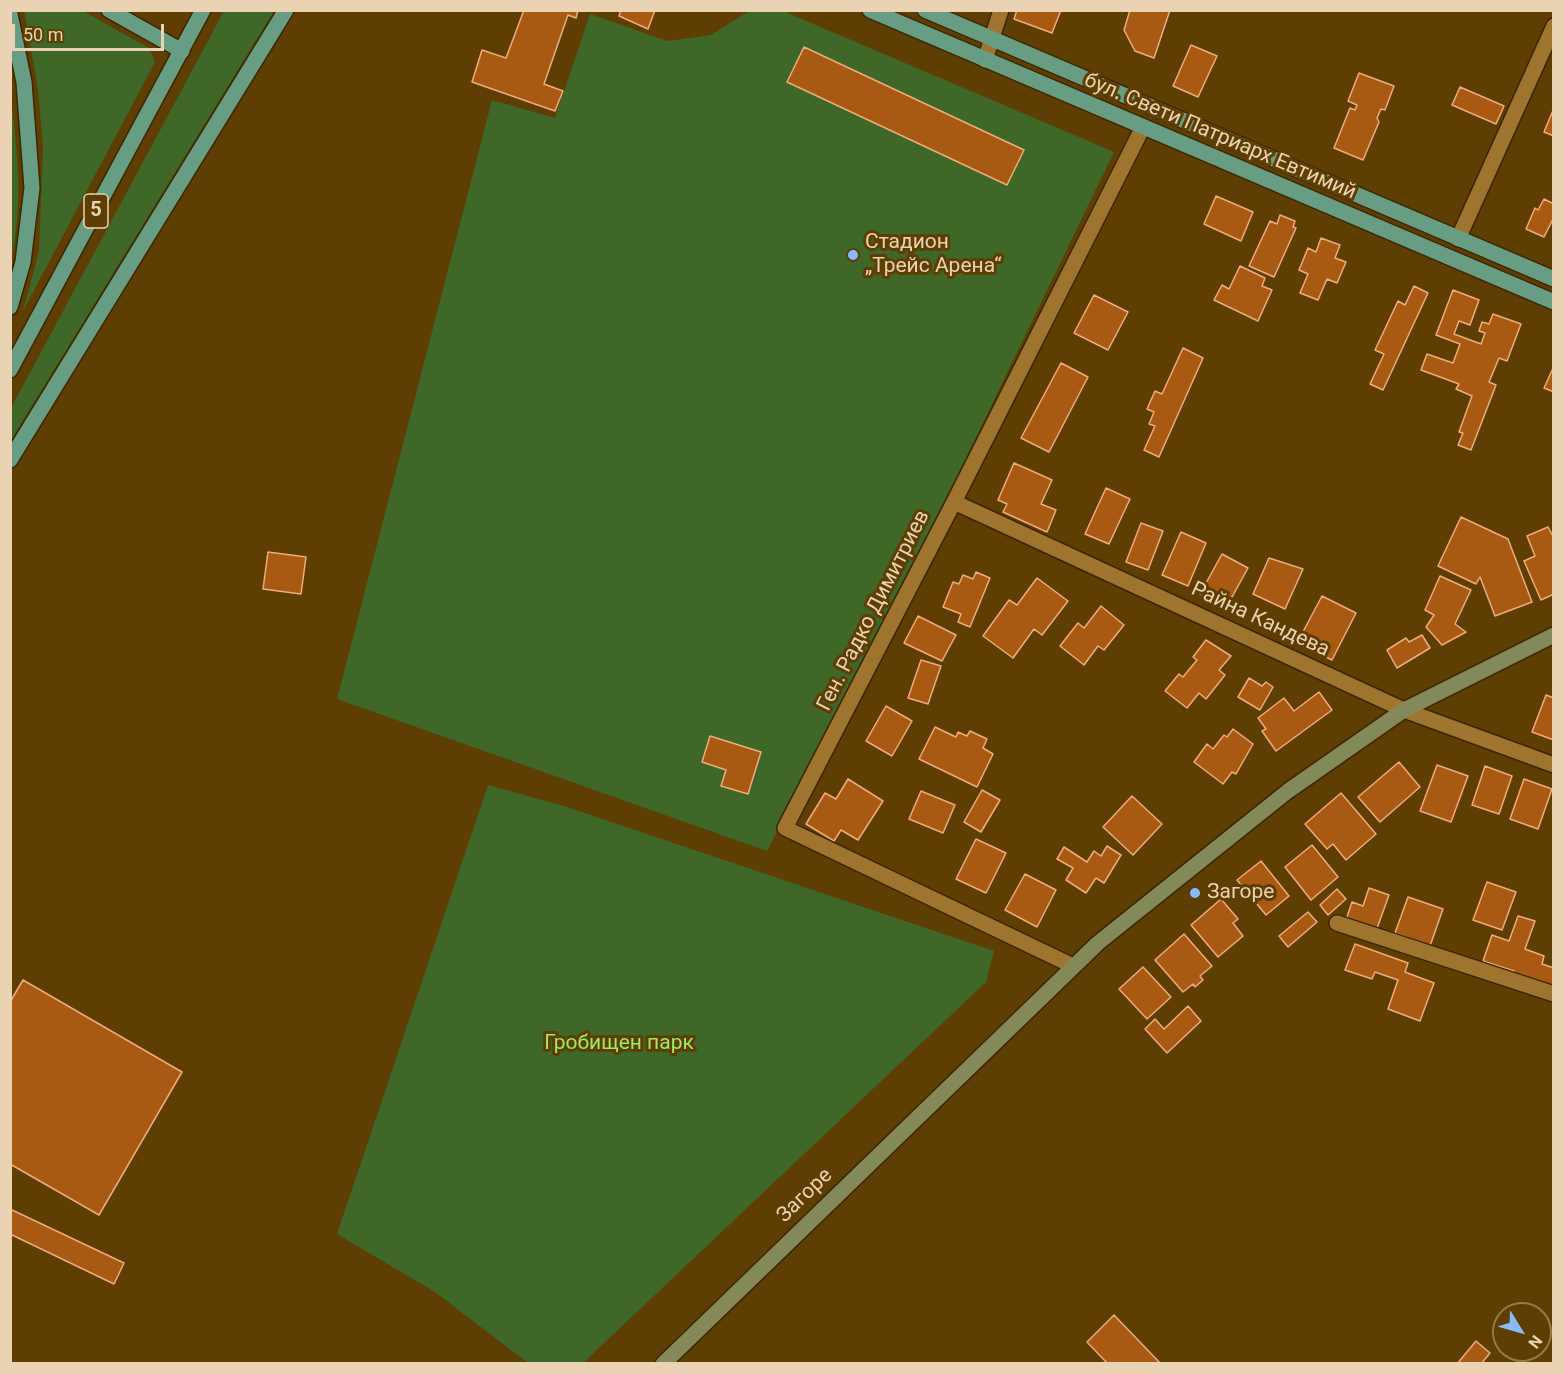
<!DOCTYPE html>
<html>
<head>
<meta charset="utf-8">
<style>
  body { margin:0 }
  #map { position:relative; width:1564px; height:1374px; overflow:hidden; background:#5e3e03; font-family:Roboto,sans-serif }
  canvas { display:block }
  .frame { position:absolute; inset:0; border:12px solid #ead3b2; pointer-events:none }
  .north { position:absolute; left:1492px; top:1302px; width:60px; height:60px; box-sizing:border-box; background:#5e3e03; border:2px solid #967a49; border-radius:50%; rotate:127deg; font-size:16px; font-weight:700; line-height:24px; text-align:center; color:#ead3b2 }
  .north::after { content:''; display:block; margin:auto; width:21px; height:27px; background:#89bafc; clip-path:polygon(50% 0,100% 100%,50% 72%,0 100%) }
  .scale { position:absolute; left:12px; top:24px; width:152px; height:27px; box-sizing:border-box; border:3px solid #ead3b2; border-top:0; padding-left:8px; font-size:18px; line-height:21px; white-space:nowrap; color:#ead3b2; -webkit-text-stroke:4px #5e3e03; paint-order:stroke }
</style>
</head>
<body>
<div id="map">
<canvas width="1564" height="1374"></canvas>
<div class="frame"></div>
<div class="north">N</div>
<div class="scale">50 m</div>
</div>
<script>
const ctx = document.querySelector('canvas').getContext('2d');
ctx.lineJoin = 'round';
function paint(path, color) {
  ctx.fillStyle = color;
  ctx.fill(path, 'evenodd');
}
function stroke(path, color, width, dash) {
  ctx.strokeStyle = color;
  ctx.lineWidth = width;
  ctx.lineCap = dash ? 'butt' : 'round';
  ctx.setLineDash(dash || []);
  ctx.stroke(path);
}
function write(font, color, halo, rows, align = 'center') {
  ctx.font = font + ' Roboto,sans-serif';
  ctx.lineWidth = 6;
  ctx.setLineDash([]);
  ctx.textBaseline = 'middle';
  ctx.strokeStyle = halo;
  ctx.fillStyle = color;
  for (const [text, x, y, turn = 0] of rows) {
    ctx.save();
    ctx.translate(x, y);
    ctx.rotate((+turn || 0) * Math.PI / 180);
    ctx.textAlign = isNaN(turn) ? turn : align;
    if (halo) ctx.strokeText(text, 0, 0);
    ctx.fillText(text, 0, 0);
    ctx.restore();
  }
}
paint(new Path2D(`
  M24,11H83L149,48L155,62L23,311L39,251L43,147L38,89Z
  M224,11H274L11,440V408Z
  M749,11H783L1114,152L966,458L767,851L337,699L492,100L555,118L590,14L667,41L711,35Z
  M11,100C18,152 23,209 11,260Z
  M488,785L564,806L994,951L986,982L583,1363H528L435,1292L337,1234Z`), '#3f6728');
const building = new Path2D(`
  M524,10H578L576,18L568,15L544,84L563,91L555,111L472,82L482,50L506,58Z
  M621,10H655L648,29L619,16Z
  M1017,10H1061L1052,33L1014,19Z
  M1130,10H1170L1154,58L1135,51L1124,30Z
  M1191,45L1217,56L1198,97L1173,86Z
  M804,47L1024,150L1007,185L787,82Z
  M1359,73L1394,86L1385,110L1381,109L1377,118L1379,122L1363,160L1334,148L1350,108L1355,110L1357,105L1348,101Z
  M1460,87L1504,106L1496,124L1452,105Z
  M1554,108V136L1544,132Z
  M1216,196L1253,212L1241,241L1204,224Z
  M1544,199L1554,204V217L1544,237L1526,229L1535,208L1538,210Z
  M1280,215L1295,221L1293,227L1296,228L1274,277L1249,266L1270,221L1277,224Z
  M1321,238L1340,245L1335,258L1346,262L1337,283L1327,279L1318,300L1300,293L1308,274L1299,270L1308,248L1316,252Z
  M1240,266L1265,278L1262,286L1272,290L1258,321L1214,300L1222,285L1229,289Z
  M1414,286L1428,293L1383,390L1370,384L1384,354L1375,350L1398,301L1405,305Z
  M1453,290L1479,300L1470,325L1459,321L1454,334L1481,344L1485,333L1479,331L1482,322L1489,324L1493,314L1521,324L1507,361L1499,358L1489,382L1496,385L1471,450L1458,445L1463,433L1459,432L1472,396L1456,389L1459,384L1421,370L1427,354L1453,363L1460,344L1436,335Z
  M1094,295L1128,312L1108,350L1074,333Z
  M1183,348L1203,358L1159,457L1144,450L1155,426L1149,424L1154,412L1147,409L1155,391L1162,394Z
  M1061,363L1088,377L1049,452L1021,438Z
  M1554,366V392L1544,388Z
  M1014,463L1052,480L1041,504L1056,510L1047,532L1003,512L1007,504L998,500Z
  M1106,488L1130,499L1109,544L1085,534Z
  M1461,517L1508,539L1532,602L1495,616L1480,577L1476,584L1438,566Z
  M1141,523L1163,531L1148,570L1126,562Z
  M1548,527L1554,538V594L1541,600L1524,561L1535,556L1527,536Z
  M1181,532L1206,543L1188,586L1162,575Z
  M268,552L306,557L301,594L263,589Z
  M1222,554L1248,568L1226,608L1200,594Z
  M1269,558L1303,569L1285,609L1253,594Z
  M976,572L990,578L970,627L958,622L961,614L943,607L953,582L959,584L963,575L973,579Z
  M1440,576L1471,590L1455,624L1466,632L1442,645L1426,627L1434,615L1425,610Z
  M1037,578L1068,601L1042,635L1034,629L1013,658L983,636L1009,600L1017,605Z
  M1322,596L1356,613L1332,660L1297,643Z
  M1101,606L1124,625L1104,650L1098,646L1084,665L1060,646L1078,623L1084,628Z
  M918,616L956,635L942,661L904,643Z
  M1422,635L1430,648L1397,668L1387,650L1406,638L1409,642Z
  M1206,640L1231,656L1219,670L1225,675L1206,699L1199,693L1187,708L1165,691L1179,674L1183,677L1197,660L1193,657Z
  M921,660L941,666L928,704L908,698Z
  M1249,678L1262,686L1266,682L1273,687L1260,710L1238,697Z
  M1319,692L1332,710L1276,751L1262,731L1266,729L1258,718L1284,698L1294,711Z
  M1546,695L1554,698V740L1532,732Z
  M886,706L912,721L892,756L866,741Z
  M935,727L956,737L958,732L967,736L970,731L987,739L983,748L993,754L977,787L919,759Z
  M1233,729L1253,744L1236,774L1232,772L1223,784L1194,762L1207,744L1213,749L1224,735L1227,737Z
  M710,736L761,752L748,794L721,786L726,770L702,762Z
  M1399,762L1420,787L1380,822L1358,797Z
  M1437,765L1468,776L1451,822L1420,811Z
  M1485,766L1512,776L1499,814L1472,805Z
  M848,779L883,801L858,840L841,830L834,841L806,824L825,793L836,799Z
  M1524,779L1552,789L1538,829L1510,819Z
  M982,790L1000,800L981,832L964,822Z
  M921,791L955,805L943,833L909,819Z
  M1341,793L1376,834L1346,860L1333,844L1327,849L1305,824Z
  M1132,796L1162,824L1133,855L1103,827Z
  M976,839L1006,853L986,893L956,879Z
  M1312,845L1338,877L1311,900L1285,867Z
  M1107,846L1121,855L1104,883L1096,878L1086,893L1066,880L1073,868L1057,859L1064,847L1087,862L1094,851L1101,856Z
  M1261,861L1289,896L1266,915L1237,880Z
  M1025,874L1056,890L1037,927L1005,910Z
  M1487,882L1516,892L1502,930L1473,920Z
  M1369,888L1389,895L1375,934L1345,923L1352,902L1363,906Z
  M1337,889L1346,899L1328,915L1320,905Z
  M1408,897L1443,909L1430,946L1395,933Z
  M1221,899L1238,919L1233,923L1243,936L1218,957L1191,925Z
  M1308,912L1317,922L1288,947L1279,936Z
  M1518,916L1535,921L1525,949L1544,956L1542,964L1554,968V989L1512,975L1514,971L1483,961L1492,935L1509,941Z
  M1184,934L1212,966L1200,976L1203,980L1195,987L1193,984L1183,992L1155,960Z
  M1355,944L1408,963L1405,972L1434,983L1420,1021L1388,1009L1398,980L1375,972L1372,979L1345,970Z
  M1143,967L1171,997L1147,1019L1119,989Z
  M23,980L182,1072L99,1215L10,1164V1002Z
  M1188,1006L1201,1021L1167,1053L1145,1029L1155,1019L1164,1029Z
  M10,1209L124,1263L114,1284L10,1234Z
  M1114,1315L1161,1364H1108L1087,1342Z
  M1476,1341L1490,1353L1481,1364H1457Z`);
paint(building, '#a95a12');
stroke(building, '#efac7d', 1.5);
const street = new Path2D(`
  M985,60L1001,10
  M1458,239L1554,26
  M954,502L1404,710L1554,765
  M1337,923L1554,994
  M1073,966L785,828L954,502L1143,127`);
const secondary = new Path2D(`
  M663,1364L1098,943L1288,791L1404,710L1554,635`);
const primary = new Path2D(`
  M109,10L182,51
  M870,10L1554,302
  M925,10L1554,279
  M10,14L24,82L32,188L23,262L10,307
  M10,370L203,10
  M10,460L286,10`);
stroke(street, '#3c2601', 18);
stroke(secondary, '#3c2601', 18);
stroke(primary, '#3c2601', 18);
stroke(street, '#9f742f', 15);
stroke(secondary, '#838959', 15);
stroke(primary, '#679e83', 15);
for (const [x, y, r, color] of [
  [853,255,6,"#89bafc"],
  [1195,893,6,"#89bafc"]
]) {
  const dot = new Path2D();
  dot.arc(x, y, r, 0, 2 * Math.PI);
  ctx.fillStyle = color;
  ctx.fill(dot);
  stroke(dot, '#5e3e03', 2);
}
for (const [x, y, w] of [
  [96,211,24]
]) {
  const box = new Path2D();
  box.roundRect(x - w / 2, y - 17, w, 34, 4.5);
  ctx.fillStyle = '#5e3e03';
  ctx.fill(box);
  stroke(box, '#ead3b2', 1.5);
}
write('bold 20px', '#ead3b2', null, [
  ["5",96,211]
]);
write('21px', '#ead3b2', '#5e3e03', [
  ["бул. Свети Патриарх Евтимий",1220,137,23],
  ["Ген. Радко Димитриев",874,611,-63],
  ["Райна Кандева",1260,620,25],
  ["Загоре",805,1196,-44]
]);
write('21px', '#ead3b2', '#5e3e03', [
  ["Стадион",865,243],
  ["„Трейс Арена“",865,267],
  ["Загоре",1207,893]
], 'left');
write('21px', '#97ed65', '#5e3e03', [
  ["Гробищен парк",619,1044]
]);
</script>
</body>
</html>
